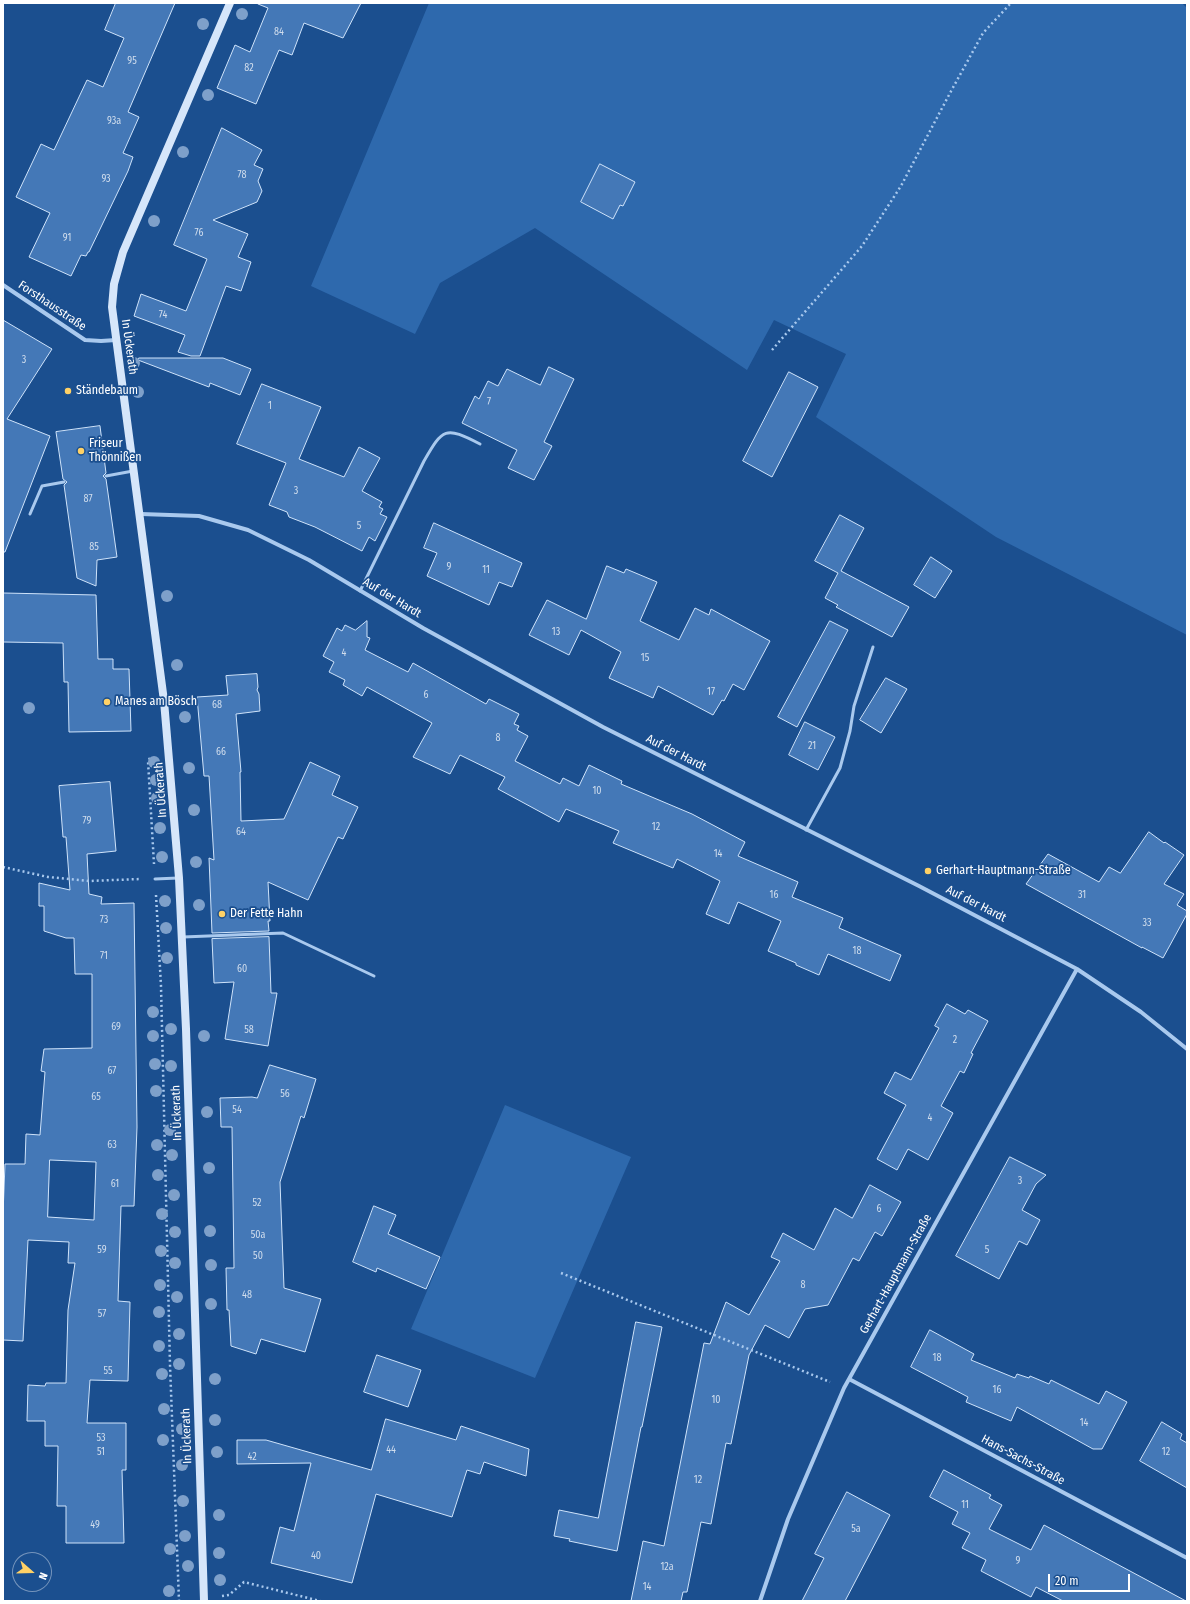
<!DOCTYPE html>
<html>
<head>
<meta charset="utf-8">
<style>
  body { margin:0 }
  #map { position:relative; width:1190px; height:1604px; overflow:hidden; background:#1b4f8f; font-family:"Fira Sans Condensed",sans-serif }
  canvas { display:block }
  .frame { position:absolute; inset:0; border:4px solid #fff; pointer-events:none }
  .north { position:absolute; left:12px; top:1552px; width:40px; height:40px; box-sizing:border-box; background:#1b4f8f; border:1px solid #7695bc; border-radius:50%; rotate:110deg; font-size:11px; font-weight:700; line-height:16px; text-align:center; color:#fff }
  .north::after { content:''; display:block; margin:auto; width:14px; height:18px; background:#ffd166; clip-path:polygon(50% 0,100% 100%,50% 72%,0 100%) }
  .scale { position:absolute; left:1048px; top:1574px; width:82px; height:18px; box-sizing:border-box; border:2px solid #fff; border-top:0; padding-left:5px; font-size:12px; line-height:14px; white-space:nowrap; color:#fff; -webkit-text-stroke:3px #1b4f8f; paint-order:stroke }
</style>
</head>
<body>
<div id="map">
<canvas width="1190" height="1604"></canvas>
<div class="frame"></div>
<div class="north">N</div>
<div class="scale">20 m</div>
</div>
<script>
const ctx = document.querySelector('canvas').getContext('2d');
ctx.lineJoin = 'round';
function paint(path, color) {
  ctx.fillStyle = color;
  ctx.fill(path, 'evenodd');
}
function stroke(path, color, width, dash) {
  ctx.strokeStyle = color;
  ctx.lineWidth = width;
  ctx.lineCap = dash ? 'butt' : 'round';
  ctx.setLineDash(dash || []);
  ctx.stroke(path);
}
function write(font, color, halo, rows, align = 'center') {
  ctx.font = font + ' "Fira Sans Condensed",sans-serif';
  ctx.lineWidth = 3.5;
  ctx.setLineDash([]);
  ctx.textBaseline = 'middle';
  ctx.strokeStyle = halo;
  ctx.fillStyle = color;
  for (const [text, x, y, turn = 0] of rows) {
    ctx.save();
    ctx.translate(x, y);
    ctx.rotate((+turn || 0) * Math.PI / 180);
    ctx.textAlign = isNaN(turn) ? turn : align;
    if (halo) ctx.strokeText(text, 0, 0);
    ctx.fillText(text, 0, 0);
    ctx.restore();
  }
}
paint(new Path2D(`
  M429,3H1182L1187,8V635L996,537L816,417L846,354L774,320L747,370L535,228L440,283L415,334L311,286Z
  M505,1105L631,1157L535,1378L411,1329Z`), '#2e69ad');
const building = new Path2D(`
  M116,3H175L128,112L139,117L123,153L133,157L128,171L89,252H88L86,256L81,255L71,276L29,257L50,213L16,197L41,144L54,150L87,80L103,87L124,38L105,30Z
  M258,3H361L343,38L304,23L292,55L279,50L256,104L217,88L235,45L250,52L268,8L258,4Z
  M222,128L262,150L254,165L263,169L258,181L262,191L257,202L213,220L248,234L238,257L251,262L241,291L226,286L200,356H191L178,352L185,335L134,316L141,294L186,311L207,259L174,245Z
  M600,164L635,182L623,206L620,205L613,219L581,202Z
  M3,320L52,349L7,419L50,436L5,552H3Z
  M139,358H223L251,369L240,395L210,383L209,387L138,360Z
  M549,367L574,379L544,442L552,446L534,480L508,468L517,450L462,423L475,396L479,399L488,381L498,386L507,369L540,385Z
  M789,372L818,387L772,477L743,461Z
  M262,384L321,407L299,459L344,477L359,447L380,458L362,491L382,502L379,507L383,509L380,514L387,517L375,541L369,537L362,551L315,527L289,517L287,512L269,505L286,463L237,444Z
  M100,426L106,473L103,476L106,479L117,557L97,560L96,586L77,578L64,485L67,482L63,479L56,432Z
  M840,515L864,528L841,571L909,607L892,637L836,607L838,605L825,598L838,573L815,561Z
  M434,523L522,563L512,587L499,582L489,605L427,576L437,553L424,548Z
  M931,557L952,571L935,598L914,585Z
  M607,566L624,573L626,569L657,582L640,621L679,640L695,608L709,615L711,609L770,641L744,690L733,684L724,701L722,700L713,715L658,686L653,698L609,678L621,652L581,630L569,655L529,635L547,600L586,619Z
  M3,593L96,595L98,659H113V669H129L131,731L69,732L68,682H64L63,643L3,642Z
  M367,621V637L370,638L365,650L408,672L413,663L486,704L489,699L519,714L514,724L519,726L517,730L528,736L515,761L560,784L563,778L579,786L589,765L622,781L621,784L692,814L745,842L738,856L798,882L792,897L843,918L839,928L901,955L890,981L828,954L819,975L796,965V963L768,951L781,921L738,902L729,924L706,914L720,881L677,859L673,868L613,843L619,831L566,809L559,822L498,789L505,777L460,755L450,774L413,757L432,723L367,687L362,696L343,685L345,680L329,672L334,662L323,656L337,628L342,631L345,625L355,630Z
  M830,621L848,630L797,727L778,717Z
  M257,674L258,687L257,690L259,694L260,711L236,714L241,772H240L241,821L284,819L310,762L340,776L332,795L358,807L343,839L338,837L308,900L268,882L270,921H268L269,931L212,933L209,858L214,860L209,776H204L197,697L228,695L226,676Z
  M886,678L907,689L881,733L860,720Z
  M805,722L835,737L818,770L789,755Z
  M110,782L116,851L87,854L89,894L102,897L101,904L134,903L137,1127L134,1206H121L118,1301L130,1302L128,1381L90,1380L87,1423H126V1470H122L124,1543H66V1506H57L58,1446H45V1421H27L28,1385L45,1386L46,1383H66L68,1310L75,1263H68L69,1242L28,1240L23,1341L3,1340V1214L5,1164H25L26,1134L40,1135L45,1072L41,1071L44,1049L92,1048V974H75L74,938H66L44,931V906H39V883L70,890L66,837H63L59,786ZM50,1160L96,1162L94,1220L48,1217Z
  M1149,832L1164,843L1165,842L1184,855L1164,884L1184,894L1177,905L1187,911V914L1163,958L1142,947V948L1026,884L1048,854L1099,882L1109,867L1120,873Z
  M269,937L271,993H277L268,1046L225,1039L234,982L214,983L212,939Z
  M947,1004L965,1014L968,1010L988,1021L971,1053L973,1054L964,1073L960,1071L941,1106L953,1113L928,1160L908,1149L897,1170L877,1159L906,1105L884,1093L895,1072L911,1080L939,1028L935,1026Z
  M270,1065L316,1079L304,1118L301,1116L280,1182L284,1288L321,1299L305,1352L261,1339L256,1354L231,1346L229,1310H227L226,1268H234L232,1127H221L220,1098L252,1097L257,1098Z
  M1010,1157L1046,1175L1036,1184L1022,1210L1040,1220L1027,1245L1019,1241L999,1279L956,1256Z
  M870,1185L901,1202L882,1236L875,1232L859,1261L853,1258L828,1305L805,1309L789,1338L765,1325L749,1355L731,1444L726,1443L711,1524L701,1522L687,1592H683L681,1601H631L643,1541L664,1546L704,1343L710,1344L726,1302L749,1315L780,1261L771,1257L783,1233L814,1250L835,1208L852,1218Z
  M374,1206L396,1215L388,1234L440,1257L426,1289L377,1268L376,1272L353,1262Z
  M636,1322L662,1327L642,1427H641L617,1551L569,1541L570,1539L554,1536L559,1510L598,1518Z
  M930,1330L974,1354L971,1360L1015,1378L1017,1374L1029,1378L1030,1376L1049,1384L1051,1380L1099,1404L1106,1391L1127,1402L1102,1449H1093L1017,1407L1011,1421L966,1402L968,1397L911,1367Z
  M377,1355L421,1370L408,1407L364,1392Z
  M386,1419L456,1440L461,1426L529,1449L526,1476L484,1462L480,1474L467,1470L452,1517L376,1494L352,1583L271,1563L280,1527L294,1531L311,1463L237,1464V1440H266L371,1470Z
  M1162,1422L1182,1434L1180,1439L1187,1443V1488L1140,1461Z
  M944,1470L991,1495L989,1498L1002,1505L989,1529L1031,1550L1044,1525L1186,1601H1063L1036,1587L1031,1597L981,1571L986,1560L962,1548L970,1533L952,1524L958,1512L930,1497Z
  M847,1492L890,1515L845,1601H802L824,1558L815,1554Z`);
paint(building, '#4478b7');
stroke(building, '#cfe3fa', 1);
stroke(new Path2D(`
  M772,350L862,246L901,186L950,93L983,33L1011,3
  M150,758L148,761L154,864
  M3,867L48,877L89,881L140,879
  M156,895L161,986L170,1365L179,1601
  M561,1273L830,1382
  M222,1596L229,1595L244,1582L320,1601`), '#a9c9ee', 2.5, [2, 3]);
stroke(new Path2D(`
  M106,476L133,471
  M30,514L42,486L64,482
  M360,591L424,461C443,428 445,426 480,444
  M806,830L840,768L850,731L854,706L873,647
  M155,879L178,878
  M183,937L283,933L374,976`), '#a9c9ee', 3);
stroke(new Path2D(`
  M3,285L85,340L101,341L116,340
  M141,514L199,516L248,530L309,560L423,628L603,727L919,886L1077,969L1141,1012L1187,1049
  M849,1379L1187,1558
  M760,1601L788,1519L844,1388L1077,969`), '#a9c9ee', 4);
stroke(new Path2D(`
  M204,1601L186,1029L179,878L164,701L112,307L114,284L123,252L230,3`), '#d6e6fa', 8);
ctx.fillStyle = '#7ea0ca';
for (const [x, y] of [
  [242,14],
  [203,24],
  [208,95],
  [183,152],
  [154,221],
  [134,363],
  [138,392],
  [167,596],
  [177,665],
  [29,708],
  [185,717],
  [154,762],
  [189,768],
  [156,780],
  [157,798],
  [194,810],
  [160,828],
  [162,857],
  [196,862],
  [165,901],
  [199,905],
  [166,928],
  [167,958],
  [153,1012],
  [171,1029],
  [153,1036],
  [204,1036],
  [155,1064],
  [171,1066],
  [156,1091],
  [207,1112],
  [170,1130],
  [157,1145],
  [172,1155],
  [209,1168],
  [158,1175],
  [174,1195],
  [162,1214],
  [210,1231],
  [175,1232],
  [161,1251],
  [175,1263],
  [211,1265],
  [160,1285],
  [177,1297],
  [211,1304],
  [159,1312],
  [179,1334],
  [159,1346],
  [179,1364],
  [162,1374],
  [215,1379],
  [164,1409],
  [215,1420],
  [182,1429],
  [163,1440],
  [217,1452],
  [182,1465],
  [183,1501],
  [219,1515],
  [185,1536],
  [170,1549],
  [219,1553],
  [188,1566],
  [220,1580],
  [169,1591]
]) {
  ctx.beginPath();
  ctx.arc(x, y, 6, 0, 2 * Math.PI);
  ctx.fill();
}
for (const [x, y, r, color] of [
  [68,391,4,"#ffd166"],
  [81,451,4,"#ffd166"],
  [107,702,4,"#ffd166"],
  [928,871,4,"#ffd166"],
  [222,914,4,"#ffd166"]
]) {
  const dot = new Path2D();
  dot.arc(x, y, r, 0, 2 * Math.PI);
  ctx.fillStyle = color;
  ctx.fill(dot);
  stroke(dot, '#1b4f8f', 1.5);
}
write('10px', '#d0dded', null, [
  ["84",279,32],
  ["95",132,61],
  ["82",249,68],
  ["93a",114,121],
  ["78",242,175],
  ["93",106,179],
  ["76",199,233],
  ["91",67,238],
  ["74",163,315],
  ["3",24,360],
  ["7",489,402],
  ["1",270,406],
  ["3",296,491],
  ["87",88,499],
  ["5",359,526],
  ["85",94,547],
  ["9",449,567],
  ["11",486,570],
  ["13",556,632],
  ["4",344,653],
  ["15",645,658],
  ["17",711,692],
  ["6",426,695],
  ["68",217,705],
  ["8",498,738],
  ["21",812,746],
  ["66",221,752],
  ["10",597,791],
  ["79",87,821],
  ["12",656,827],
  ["64",241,832],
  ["14",718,854],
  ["16",774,895],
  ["31",1082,895],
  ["73",104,920],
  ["33",1147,923],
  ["18",857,951],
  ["71",104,956],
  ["60",242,969],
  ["69",116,1027],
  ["58",249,1030],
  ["2",955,1040],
  ["67",112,1071],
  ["56",285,1094],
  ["65",96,1097],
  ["54",237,1110],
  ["4",930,1118],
  ["63",112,1145],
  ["3",1020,1181],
  ["61",115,1184],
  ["52",257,1203],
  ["6",879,1209],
  ["50a",258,1235],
  ["59",102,1250],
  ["5",987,1250],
  ["50",258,1256],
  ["8",803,1285],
  ["48",247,1295],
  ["57",102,1314],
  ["18",937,1358],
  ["55",108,1371],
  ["16",997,1390],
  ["10",716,1400],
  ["14",1084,1423],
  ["53",101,1438],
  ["44",391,1450],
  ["51",101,1452],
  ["12",1166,1452],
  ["42",252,1457],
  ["12",698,1480],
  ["11",965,1505],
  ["49",95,1525],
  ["5a",856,1529],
  ["40",316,1556],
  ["9",1018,1561],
  ["12a",667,1567],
  ["14",647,1587]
]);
write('12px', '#fff', '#1b4f8f', [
  ["Forsthausstraße",52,306,34],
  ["In Ückerath",129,347,82],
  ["Auf der Hardt",392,598,31],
  ["Auf der Hardt",676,753,27],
  ["In Ückerath",161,790,-94],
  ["Auf der Hardt",976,904,27],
  ["In Ückerath",177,1113,-92],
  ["Gerhart-Hauptmann-Straße",896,1274,-61],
  ["In Ückerath",187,1436,-92],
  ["Hans-Sachs-Straße",1023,1460,28]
]);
write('12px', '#fff', '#1b4f8f', [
  ["Ständebaum",76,391],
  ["Friseur",89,444],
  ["Thönnißen",89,458],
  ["Manes am Bösch",115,702],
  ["Gerhart-Hauptmann-Straße",936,871],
  ["Der Fette Hahn",230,914]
], 'left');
</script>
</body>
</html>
